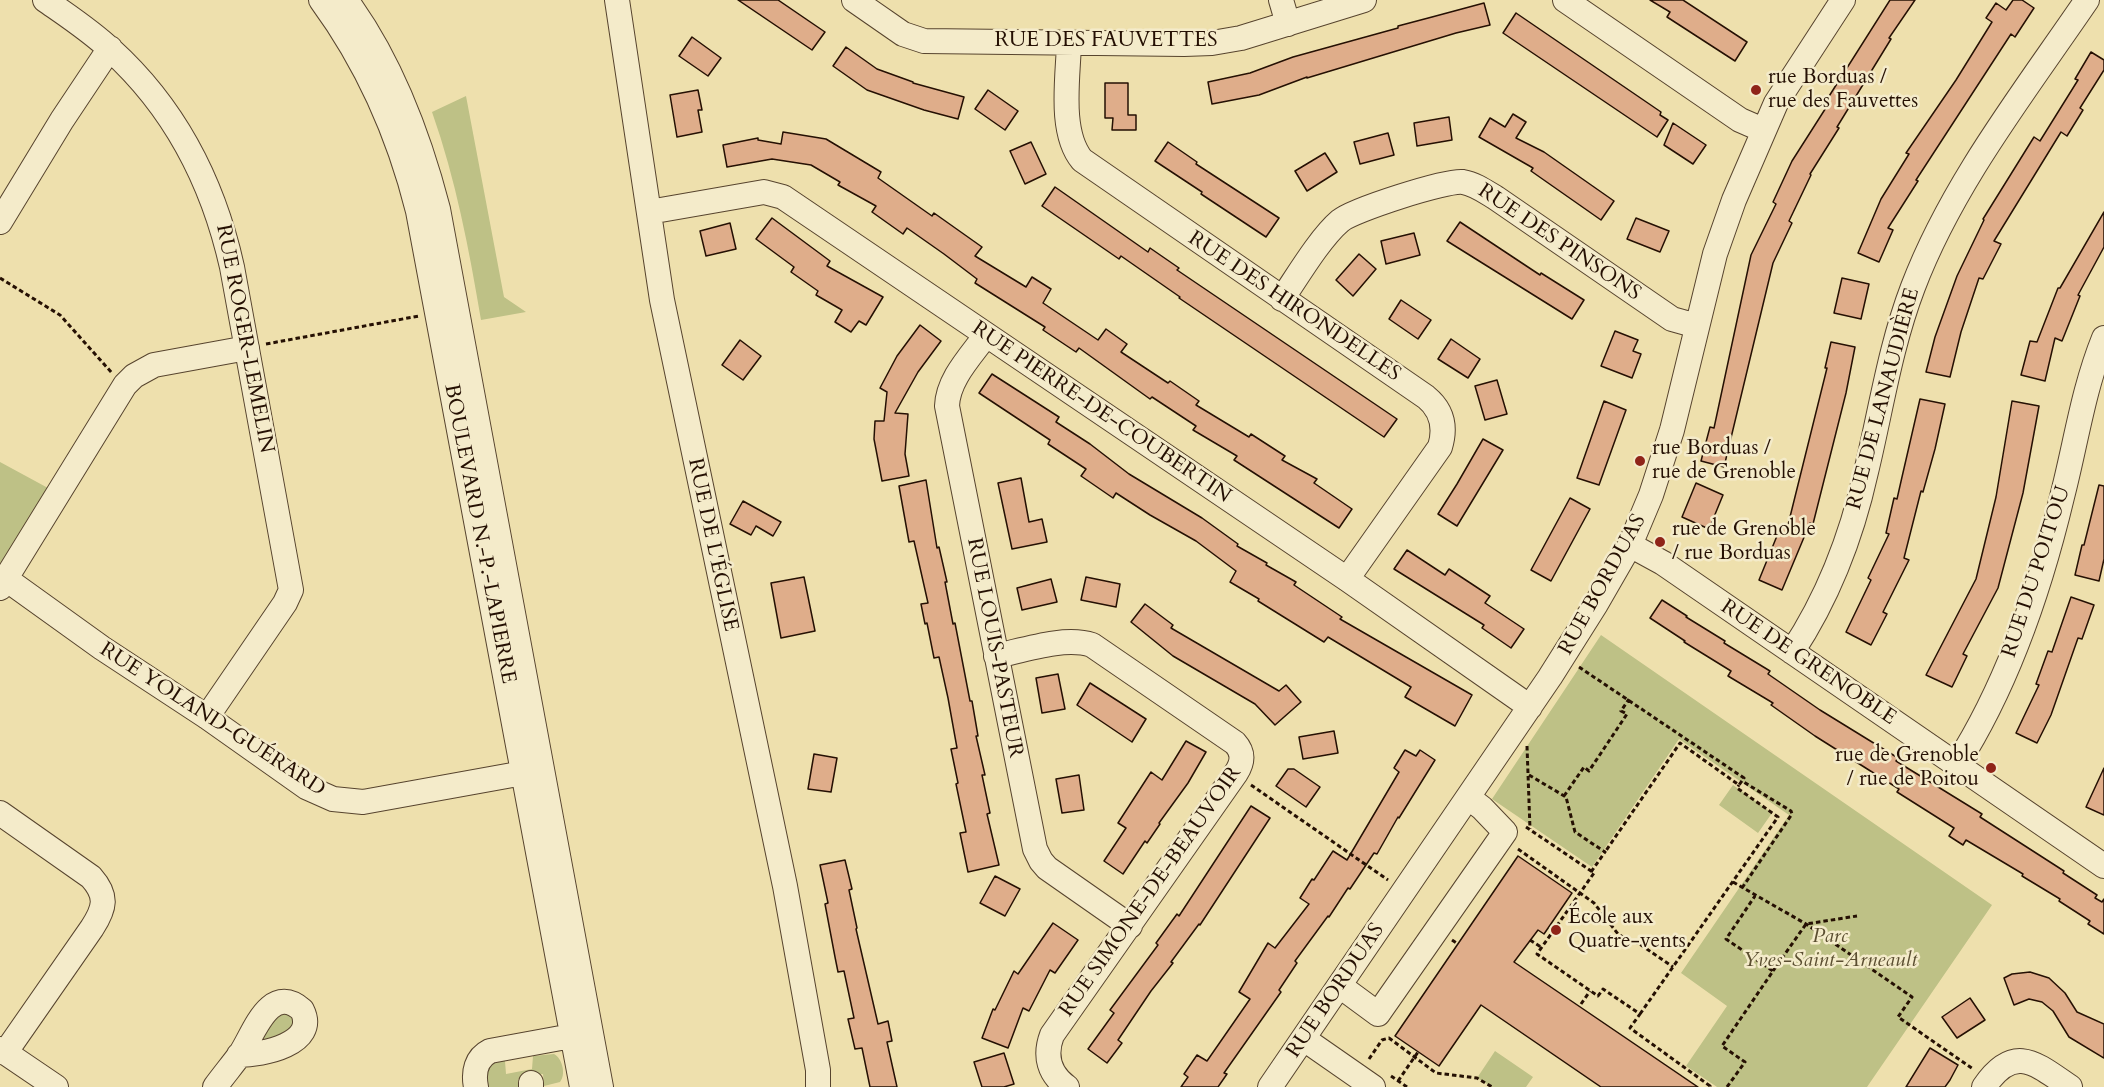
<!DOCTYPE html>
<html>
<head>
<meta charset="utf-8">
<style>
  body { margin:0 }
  canvas { display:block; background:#eee0ad }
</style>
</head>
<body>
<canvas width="2104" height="1087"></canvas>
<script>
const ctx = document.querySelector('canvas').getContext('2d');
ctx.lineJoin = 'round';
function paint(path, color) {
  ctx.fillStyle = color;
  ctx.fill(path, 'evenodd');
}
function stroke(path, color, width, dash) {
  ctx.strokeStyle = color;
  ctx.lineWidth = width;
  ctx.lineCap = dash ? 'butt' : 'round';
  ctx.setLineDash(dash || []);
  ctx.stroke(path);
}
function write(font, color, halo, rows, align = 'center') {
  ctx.font = font + ' Cardo,serif';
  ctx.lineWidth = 5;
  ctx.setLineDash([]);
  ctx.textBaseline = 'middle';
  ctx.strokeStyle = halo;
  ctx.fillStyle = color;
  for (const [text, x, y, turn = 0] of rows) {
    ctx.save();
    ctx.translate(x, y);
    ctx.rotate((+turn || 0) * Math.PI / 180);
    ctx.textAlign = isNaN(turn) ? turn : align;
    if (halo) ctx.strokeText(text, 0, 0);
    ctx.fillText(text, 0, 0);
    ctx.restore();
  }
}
paint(new Path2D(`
  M466,96L504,297L526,312L481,320C469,249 456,180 432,112Z
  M0,462L48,488L0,565Z
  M1601,635L1992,905L1867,1087H1717L1686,1066L1727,1006L1681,973L1789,815L1679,739L1592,867L1492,799Z
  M1733,785L1772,813L1758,833L1719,805Z
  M281,1012L292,1015L294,1028L266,1042L259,1041L276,1014Z
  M1495,1051L1533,1077L1526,1087H1492L1477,1078Z
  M554,1054C563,1059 566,1075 560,1082L544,1086L543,1074L518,1079V1087H487C485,1072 487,1063 503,1059L505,1061L506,1074L532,1069L533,1056Z`), '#bec186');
const building = new Path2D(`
  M738,0H778L825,32L812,50Z
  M1650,0H1683L1747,42L1735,61L1667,17L1670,12Z
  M1890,0H1915L1889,38L1891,39L1837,127L1839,128L1810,174L1811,175L1789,221L1792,223L1773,263L1724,467L1701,461L1710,427L1714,428L1751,255L1776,204L1773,202L1792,161L1829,103L1826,101Z
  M2013,0H2022L2034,8L2015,37L2011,34L1916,180L1918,181L1888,228L1893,230L1879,262L1858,253L1881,199L1909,154L1906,153L1956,80L1992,22L1986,18L1996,3L2006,10Z
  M1484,3L1490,25L1456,33L1307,78V77L1259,95L1212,104L1208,82L1250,73L1293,57L1398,28V26L1432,17Z
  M1516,13L1661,112L1660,115L1668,120L1657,137L1503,33Z
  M692,37L721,58L708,76L679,56Z
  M846,47L877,69L913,82V83L964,97L958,119L924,110L867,90L833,66Z
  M2091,52L2104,60V70L2080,108L2083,110L2067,136L2061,132L1994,241L2001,244L1983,279L1979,278L1961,332L1950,377L1926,372L1935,337L1957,276L1984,220L1983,219L2034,137L2040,141L2078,80L2075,79Z
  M1105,83H1128V115H1136V130H1112L1113,118H1105Z
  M698,90L702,110H698L702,132L677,137L670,95Z
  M988,90L1018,111L1005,130L975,109Z
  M1513,114L1526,122L1516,138L1544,152L1614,201L1601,220L1531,171L1533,168L1479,137L1490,118L1505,127Z
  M1449,117L1452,140L1417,146L1414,123Z
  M1673,123L1706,145L1693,164L1664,145Z
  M783,132L826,139L881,172L878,178L932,216L934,213L982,247L975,256L1026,287L1032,277L1051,289L1043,303L1098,340L1106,329L1127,344L1121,352L1168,383L1170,381L1199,401L1196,405L1249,437L1251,434L1285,456L1282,460L1317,479L1314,483L1352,509L1339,528L1234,460L1237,456L1193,430L1196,426L1152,397L1150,399L1079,348L1076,352L1043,330L1045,327L975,283L977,279L944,254L907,228L903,234L872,212L876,206L838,185L840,182L811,165L772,159L727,167L723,145L758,138V140L781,144Z
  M1388,133L1394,155L1360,164L1354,142Z
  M1031,142L1046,174L1025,184L1010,151Z
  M1168,142L1197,162L1196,164L1279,218L1266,237L1201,194L1202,192L1155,161Z
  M1325,153L1337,172L1307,191L1295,171Z
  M1055,187L1148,252L1150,248L1179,268L1177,270L1397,419L1384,437L1179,298L1180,297L1121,256L1119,259L1042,206Z
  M2104,212V247L2078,295L2080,296L2062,341L2055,338L2045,381L2021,375L2030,341L2037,342L2058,288H2060Z
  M772,218L830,261L827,266L883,297L866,325L859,321L851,332L835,322L842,310L816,295L818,291L791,272L794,267L756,239Z
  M1636,218L1669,231L1660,252L1627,239Z
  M1460,222L1540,275L1541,273L1584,300L1572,319L1447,241Z
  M730,223L736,249L706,256L700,231Z
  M1414,233L1420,255L1386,264L1381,241Z
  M1359,254L1376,269L1353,296L1336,280Z
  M1842,278L1869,284L1861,319L1834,313Z
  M1401,300L1431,320L1418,339L1389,319Z
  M920,325L941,341L918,372L895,413L908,414L905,454L909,476L882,481L874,439L875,421H884L887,392L880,388L897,356Z
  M1615,331L1638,340L1633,351L1641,354L1632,378L1601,366Z
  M1451,339L1480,359L1468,378L1438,359Z
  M740,340L761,356L743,380L722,365Z
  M1831,342L1855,347L1846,393L1813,524L1810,523L1782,590L1759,580L1781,526L1787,529L1827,368H1825Z
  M992,374L1059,417L1056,422L1090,444L1129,474L1202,518L1238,544L1237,546L1267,563L1266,565L1296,582L1294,585L1342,617L1340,619L1472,695L1455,726L1405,697L1411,687L1328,637L1324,642L1258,601L1259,599L1230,582L1236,571L1196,541L1150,515L1116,493L1113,498L1081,476L1086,469L1048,444L1050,440L979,393Z
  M1497,380L1507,414L1485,420L1475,386Z
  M1920,399L1945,404L1935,449L1923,492L1921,491L1904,558L1909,560L1883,612L1887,614L1871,645L1846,632L1871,580L1868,578L1889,534L1886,533L1894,498L1897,499L1902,477Z
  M1604,401L1626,410L1599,485L1577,478Z
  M2012,401L2039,406L2023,493L1998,588L1963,654L1967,656L1952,687L1926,675L1976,579L1996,497Z
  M1483,439L1503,450L1457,526L1438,514L1457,484Z
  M1021,478L1029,522L1042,519L1047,542L1012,549L998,483Z
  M926,480L937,548L939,547L947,582H945L953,624L955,623L970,701H972L978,736H976L985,775H982L990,813L987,814L999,865L968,872L960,833L966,832L956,784L958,783L951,749L957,748L948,698L939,657L934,658L927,623L925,624L921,604L928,603L914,541L909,542L899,486Z
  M1696,483L1723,495L1709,529L1682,517Z
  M2099,485L2104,486V559L2099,581L2075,575L2082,545H2084Z
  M1570,498L1590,509L1551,581L1531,570Z
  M743,501L781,522L773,536L756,526L751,535L730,524Z
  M1407,550L1445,575L1449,569L1490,596L1485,603L1524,629L1511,648L1482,628L1484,625L1394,569Z
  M804,577L815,631L781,638L771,583Z
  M1086,577L1120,584L1116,607L1081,600Z
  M1051,579L1057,602L1022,610L1017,588Z
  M2071,597L2094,605L2082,639L2078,638L2051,715L2037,743L2016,733L2039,685L2036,684L2048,651L2052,652Z
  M1662,600L1687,616L1686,617L1725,641L1724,643L1770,671L1768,674L1820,710L1898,758L1896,761L1982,814L1980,817L2064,871L2063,873L2097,895L2095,898L2102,902L2104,899V934L2088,924L2090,921L2059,901L2060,899L2022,876L2023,874L1966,840L1963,845L1949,836L1954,828L1897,792L1899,789L1815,736L1771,705L1773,703L1728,676L1731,671L1684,642L1685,641L1650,618Z
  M1145,604L1173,625L1171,628L1279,691L1286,685L1301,702L1275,725L1255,704L1173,656L1131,622Z
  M1058,674L1065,709L1042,713L1036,678Z
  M1090,683L1146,719L1132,742L1077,705Z
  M1334,731L1338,753L1303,759L1299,737Z
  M1186,741L1206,752L1188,783L1159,823L1160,824L1147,843L1145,841L1123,874L1104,861L1126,828L1118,823L1151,772L1162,780Z
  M1405,750L1416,756L1420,750L1435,760L1399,818L1398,817L1377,854L1374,853L1350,889L1348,888L1329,917L1328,916L1295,961L1297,963L1279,990L1281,992L1224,1073L1227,1074L1218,1087H1181L1188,1077L1184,1074L1197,1055L1207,1061L1250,999L1239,992L1268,943L1275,948L1309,904L1300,898L1312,879L1314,880L1333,851L1347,860L1399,772L1394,768Z
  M814,754L837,758L831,792L808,789Z
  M2104,768V815L2086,807Z
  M1288,769H1294L1320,787L1306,807L1276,786Z
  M1079,775L1084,810L1062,813L1056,779Z
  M1251,806L1270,818L1200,925L1199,924L1171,962L1173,963L1151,991L1118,1040L1122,1043L1107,1063L1088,1049L1114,1013L1110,1010L1158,945L1156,943L1177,914L1179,916Z
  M1518,856L1572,893L1544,934L1538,930L1514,962L1698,1087H1601L1481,1005L1439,1066L1395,1036Z
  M845,860L852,889L849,890L857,928L856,929L878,1024L888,1021L892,1041L887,1042L897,1087H870L862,1048L855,1049L848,1019L854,1018L844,971L838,972L835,957L825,904L828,903L820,865Z
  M995,876L1020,889L1005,916L980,903Z
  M1053,923L1078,940L1055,973L1050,970L1029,1011L1023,1008L1008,1048L982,1038L993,1009L995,1010L1014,971L1018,974Z
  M2030,972L2049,978L2065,993L2077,1012L2104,1024V1058L2069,1037L2053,1011L2042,1002L2029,999L2014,1005L2004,978L2012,974Z
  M1970,998L1985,1020L1957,1038L1942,1017Z
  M1930,1048L1958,1065L1950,1080L1945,1087H1906Z
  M1004,1053L1014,1084L1004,1087H982L974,1062Z`);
paint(building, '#dfad8a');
stroke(building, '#251003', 1.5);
const minor = new Path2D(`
  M45,0C68,16 91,31 111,50C176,109 213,182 232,267L291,590L285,603L207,717
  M321,0C368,64 399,135 418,211L582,1087
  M346,0C391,61 419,136 438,209L601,1087
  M617,0L662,300L785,886L818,1070V1087
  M854,0L903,34L924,41L1184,44L1212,43L1241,38L1364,0
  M1281,0L1288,24
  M1565,0L1740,120L1763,130
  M1069,43C1068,78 1059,132 1082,160L1426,397C1442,410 1446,427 1440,447L1347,579
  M649,212L764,192L783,197L1347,579L1530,707
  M0,222L62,120L110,48
  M1282,299C1297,277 1320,238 1340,221C1353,210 1446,180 1463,182C1475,184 1486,192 1496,198L1672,319L1697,326
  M986,335C971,356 948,379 947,406L1035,849L1041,861L1047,868L1130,926
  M1630,545L1663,563L2104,866
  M6,579L102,648L207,717L306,787L333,799L363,802L540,770
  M0,588L125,385L134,376L154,365L247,348
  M1792,652C1827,599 1852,535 1866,472C1881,410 1890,347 1913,287C1952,184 2025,91 2087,0
  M996,656C1024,650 1065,636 1092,645L1235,743C1244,753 1243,762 1236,773L1052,1035C1044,1056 1049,1074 1067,1087
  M1957,764C2008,684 2040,589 2062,497C2076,443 2083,390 2104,338
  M0,813L91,877C108,896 105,908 92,928L5,1053
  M1340,986L1378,1014L1505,832L1482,808L1469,798
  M1304,1039L1373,1087
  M0,1049L56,1087
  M531,1083V1087
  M215,1087C223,1076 233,1064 241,1053C254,1033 270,982 302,1010C319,1044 262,1055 239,1055
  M476,1087C473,1072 476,1058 490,1051L588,1033
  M1270,1087L1550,677L1596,604L1630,545L1651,495L1672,430L1715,254L1734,200L1776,103L1843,0
  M1984,1087C2014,1043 2035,1063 2070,1087`);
stroke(minor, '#57442e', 26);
stroke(new Path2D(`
  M0,278L60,315L112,373
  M266,344L419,316
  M1579,667L1744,778L1739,785L1680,743L1605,852
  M1527,746L1530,829
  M1529,775L1566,797L1575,832L1605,852L1591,872
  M1251,785L1388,880
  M1564,796L1584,767L1589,771L1627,714L1621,711L1629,699
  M1526,827L1594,873L1537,954L1598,996L1603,989L1640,1014L1630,1028L1710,1086L1709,1087
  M1518,849L1594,903L1618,934L1629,941L1638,943L1673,967
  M1733,882L1806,924L1912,997L1898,1017L1973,1069
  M1742,888L1792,814L1791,811L1742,781
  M1452,940L1458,944
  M1530,940L1541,947
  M1773,971L1806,924L1857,916
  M1581,1004L1590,991
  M1640,1014L1778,817L1737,788L1739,785
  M1369,1059L1382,1040L1389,1038L1436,1073L1477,1078L1492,1087
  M1391,1076L1407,1087
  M1398,1081L1418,1052
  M1727,1087L1745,1062L1722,1046L1773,971L1726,939L1755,896`), '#251003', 3, [4.5, 3]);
stroke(minor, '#f4ebca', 24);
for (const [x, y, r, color] of [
  [1756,90,6,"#8f2418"],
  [1640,461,6,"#8f2418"],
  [1660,542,6,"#8f2418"],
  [1991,768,6,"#8f2418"],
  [1556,930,6,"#8f2418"]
]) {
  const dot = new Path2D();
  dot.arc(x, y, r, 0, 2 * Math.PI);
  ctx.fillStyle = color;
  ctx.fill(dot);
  stroke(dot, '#f4ebca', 2);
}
write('21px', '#251003', '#f4ebca', [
  ["RUE DES FAUVETTES",1106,41],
  ["RUE DES PINSONS",1559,243,34],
  ["RUE DES HIRONDELLES",1294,307,34],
  ["RUE ROGER-LEMELIN",244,339,79],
  ["RUE DE LANAUDIÈRE",1884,399,-75],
  ["RUE PIERRE-DE-COUBERTIN",1101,413,34],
  ["BOULEVARD N.-P.-LAPIERRE",479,534,79],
  ["RUE DE L'ÉGLISE",712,545,78],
  ["RUE DU POITOU",2037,572,-72],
  ["RUE BORDUAS",1603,585,-61],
  ["RUE LOUIS-PASTEUR",994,648,79],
  ["RUE DE GRENOBLE",1808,663,34],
  ["RUE YOLAND-GUÉRARD",212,720,33],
  ["RUE SIMONE-DE-BEAUVOIR",1151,892,-55],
  ["RUE BORDUAS",1336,991,-56]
]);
write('21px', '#251003', '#f4ebca', [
  ["rue Borduas /",1768,78],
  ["rue des Fauvettes",1768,102],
  ["rue Borduas /",1652,449],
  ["rue de Grenoble",1652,473],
  ["rue de Grenoble",1672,530],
  ["/ rue Borduas",1672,554],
  ["rue de Grenoble",1979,756,"right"],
  ["/ rue de Poitou",1979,780,"right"],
  ["École aux",1568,918],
  ["Quatre-vents",1568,942]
], 'left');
write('italic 21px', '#5b4e31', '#f4ebca', [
  ["Parc",1830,937],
  ["Yves-Saint-Arneault",1830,961]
]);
</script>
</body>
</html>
